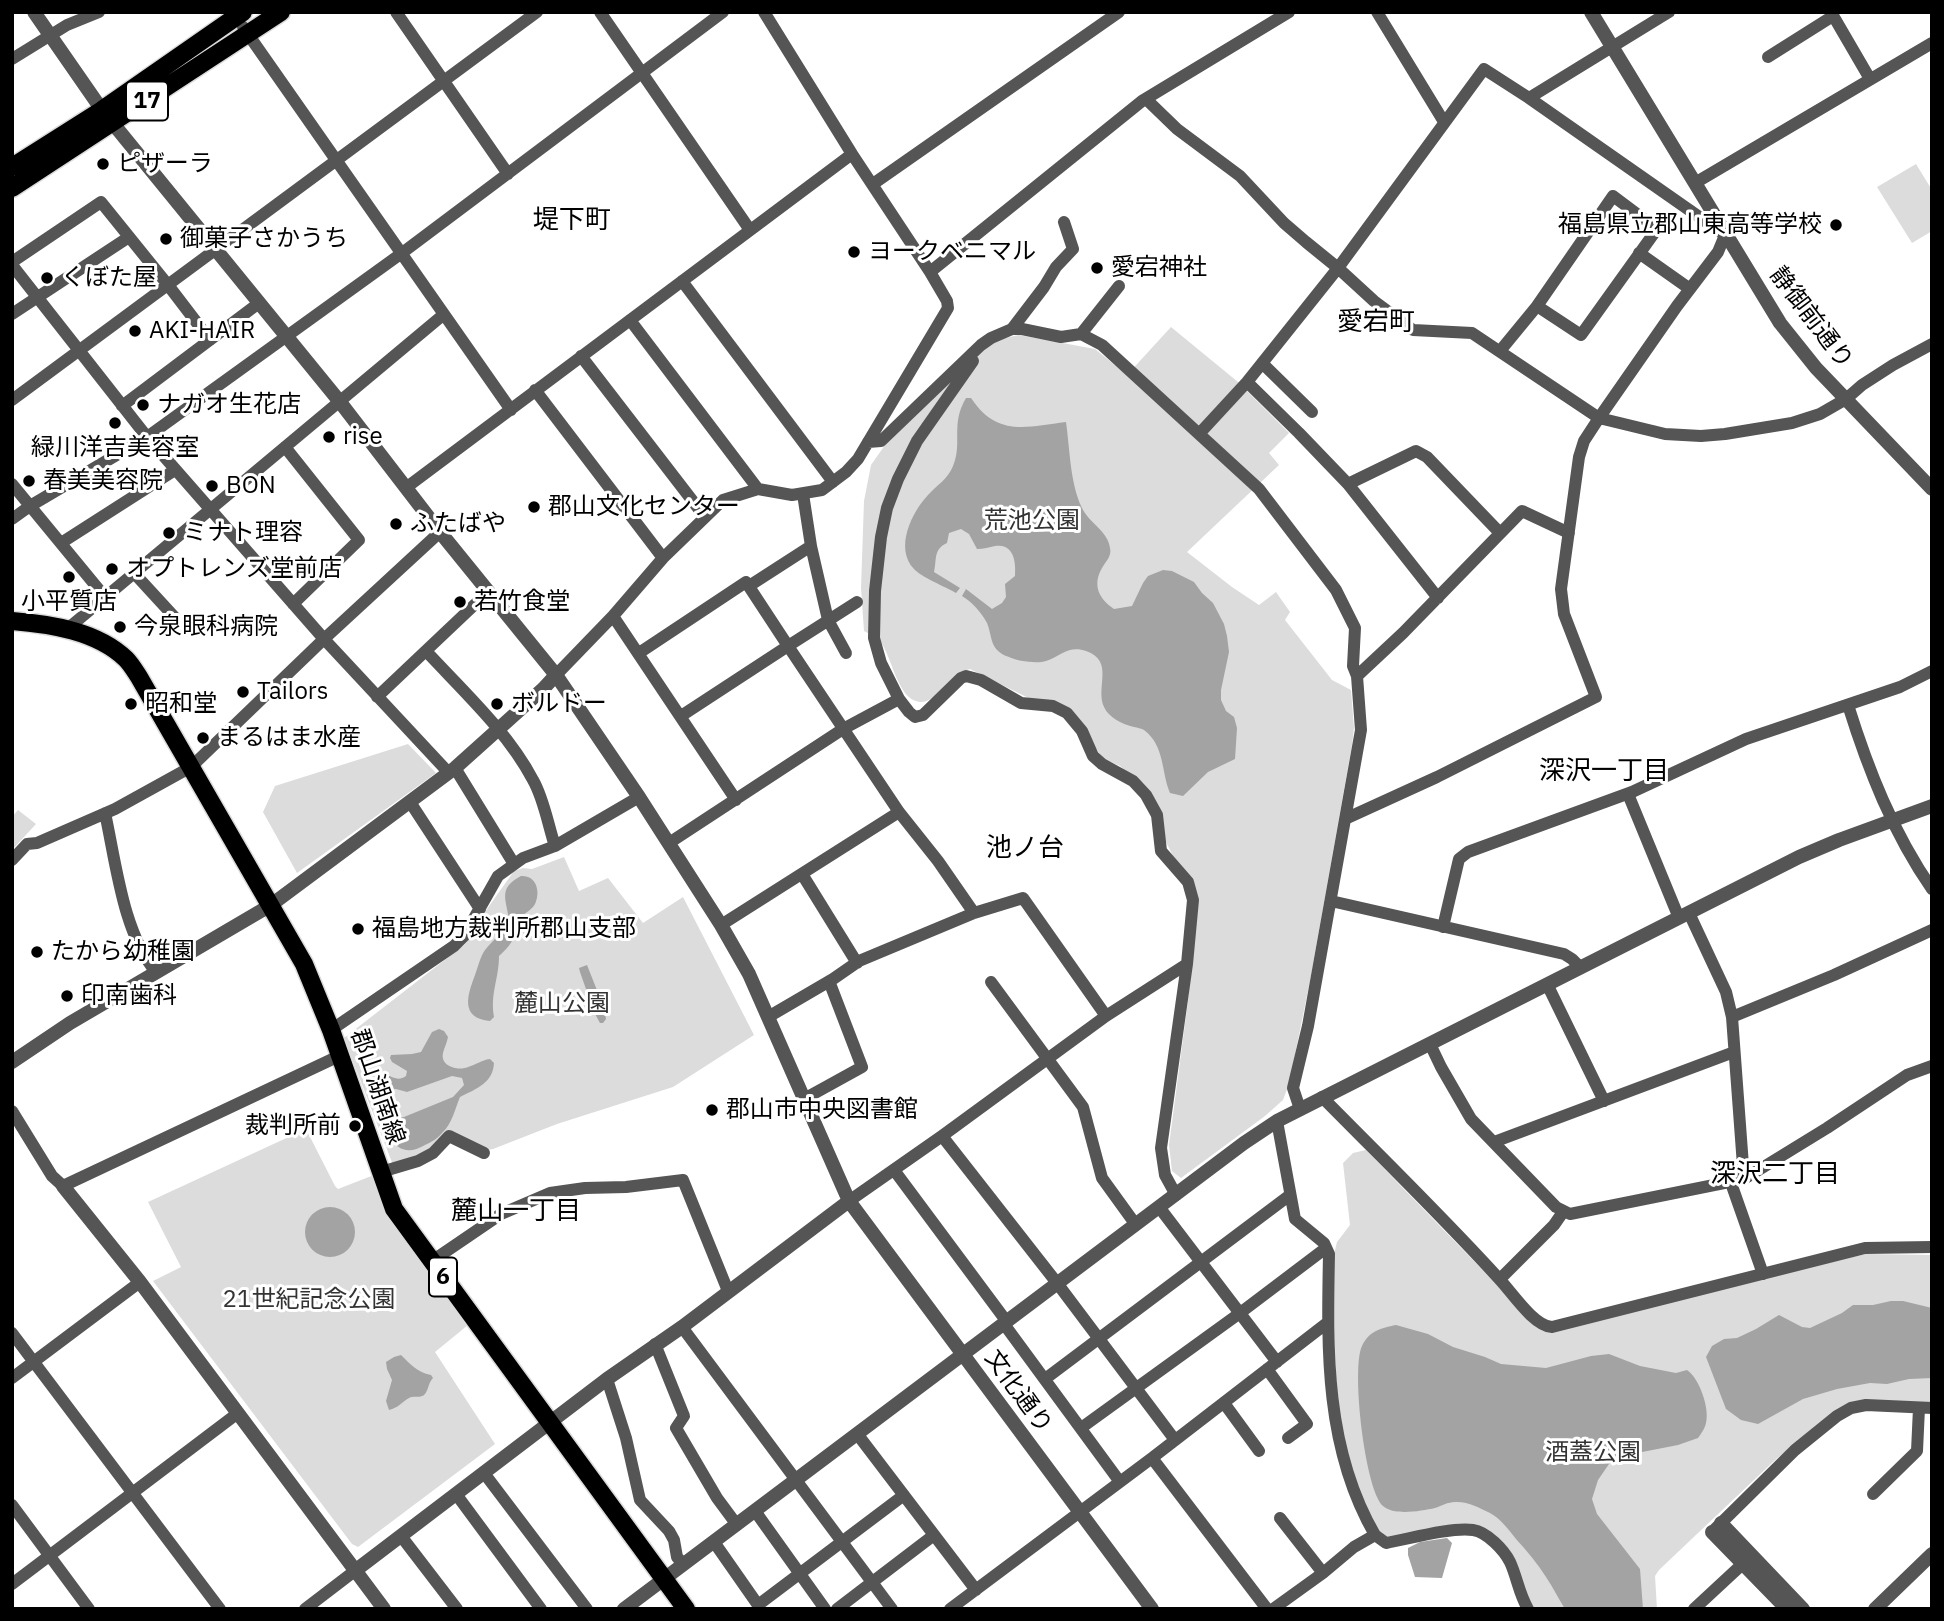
<!DOCTYPE html>
<html>
<head>
<meta charset="utf-8">
<style>
  body { margin:0 }
  #map { position:relative; width:1944px; height:1621px; overflow:hidden; background:#fff; font-family:"IBM Plex Sans",sans-serif }
  canvas { display:block }
  .frame { position:absolute; inset:0; border:14px solid #000; pointer-events:none }
</style>
</head>
<body>
<div id="map">
<canvas width="1944" height="1621"></canvas>
<div class="frame"></div>
</div>
<script>
const ctx = document.querySelector('canvas').getContext('2d');
ctx.lineJoin = 'round';
function paint(path, color) {
  ctx.fillStyle = color;
  ctx.fill(path, 'evenodd');
}
function stroke(path, color, width, dash) {
  ctx.strokeStyle = color;
  ctx.lineWidth = width;
  ctx.lineCap = dash ? 'butt' : 'round';
  ctx.setLineDash(dash || []);
  ctx.stroke(path);
}
function write(font, color, halo, rows, align = 'center') {
  ctx.font = font + ' "IBM Plex Sans","Noto Sans JP",sans-serif';
  ctx.lineWidth = 6;
  ctx.setLineDash([]);
  ctx.textBaseline = 'middle';
  ctx.strokeStyle = halo;
  ctx.fillStyle = color;
  for (const [text, x, y, turn = 0] of rows) {
    ctx.save();
    ctx.translate(x, y);
    ctx.rotate((+turn || 0) * Math.PI / 180);
    ctx.textAlign = isNaN(turn) ? turn : align;
    if (halo) ctx.strokeText(text, 0, 0);
    ctx.fillText(text, 0, 0);
    ctx.restore();
  }
}
paint(new Path2D(`
  M1916,164L1932,190V231L1912,243L1877,187Z
  M1171,327L1238,382L1289,433L1269,453L1279,465L1187,552L1232,587L1259,605L1276,592L1290,612L1285,620L1332,680L1351,690L1354,728L1352,745L1310,981L1289,1084L1283,1100L1265,1116L1181,1178L1172,1171L1169,1145L1188,1001L1197,894L1176,862L1166,842L1147,790L1120,766L1102,758L1081,724L970,669C951,673 938,703 920,702C896,700 892,652 878,639C874,636 868,633 864,631L861,588L864,501L871,465L885,445L966,360L996,340L1019,335L1095,349L1127,375Z
  M408,744L436,773L297,873L263,812L275,786Z
  M18,810L36,824L12,850V817Z
  M564,857L579,891L608,878L643,923L683,897L754,1035L673,1087L557,1124L493,1149L487,1150L447,1134L430,1150L393,1165L344,1038L464,945L476,931L487,909L514,871L523,868L532,869Z
  M306,1129L335,1186L338,1189L374,1175L390,1219L468,1325L435,1352L495,1444L358,1547L352,1544L153,1281L181,1267L148,1202Z
  M1366,1150L1538,1327L1866,1254L1932,1255V1403L1877,1400L1823,1420L1774,1461L1659,1570L1655,1576L1657,1609H1533L1501,1545L1478,1525H1463L1388,1537L1377,1530L1362,1501L1346,1453L1337,1403L1332,1263L1337,1242L1350,1225L1343,1163L1353,1153Z`), '#dcdcdc');
paint(new Path2D(`
  M966,398H971C997,437 1025,427 1066,422C1070,450 1070,483 1082,508C1089,523 1108,531 1110,548C1112,556 1106,561 1102,568C1092,585 1099,599 1114,609L1132,606L1143,583L1148,576L1163,570L1172,571L1194,582L1202,593L1213,603L1224,624L1227,636L1229,652L1221,690V700L1226,711L1234,717L1237,728L1235,759L1208,772L1183,796L1170,793C1161,771 1165,746 1144,730C1140,728 1138,728 1134,727C1122,724 1109,718 1104,707C1095,687 1115,661 1086,651C1068,645 1060,657 1046,661C1037,664 1017,661 1009,657C989,650 993,638 987,623C982,613 972,602 962,596L966,589L992,609L1002,603L1006,597L1005,584L1015,576C1016,562 1014,543 995,546C989,547 984,549 977,549L969,534L961,529L949,533L947,543C933,549 937,560 934,572L960,588L956,593C946,587 921,577 914,569C894,548 912,512 928,495C937,485 948,479 953,466C963,443 950,425 966,398Z
  M521,876C536,875 541,891 535,904C531,912 520,914 516,923C514,928 514,934 513,939C510,946 503,952 499,956C499,979 490,993 494,1017L490,1021C460,1018 467,996 475,975C478,967 480,957 485,950C494,939 504,932 509,919C506,899 498,888 521,876Z
  M587,965L604,1008L606,1019L603,1023H600L594,1012L580,972L579,968Z
  M439,1029L444,1031L448,1037C447,1043 444,1048 443,1053C440,1067 459,1071 468,1067C476,1065 481,1060 490,1059L494,1063C493,1083 476,1089 460,1097C455,1109 452,1123 443,1132C438,1138 432,1142 425,1145C398,1161 387,1137 381,1114C378,1103 375,1092 377,1081L382,1076L387,1075C394,1078 399,1081 406,1076L407,1071L392,1062L390,1058L391,1055L412,1054L421,1052L432,1032ZM452,1076L462,1078L464,1085L453,1097L404,1117L395,1119C387,1112 384,1099 390,1089H396L407,1092Z
  M305 1232a25 25 0 1 1 50 0a25 25 0 1 1-50 0Z
  M1891,1301H1903L1932,1308V1378L1909,1379L1887,1384L1870,1383L1837,1389L1803,1399L1758,1424L1741,1420L1726,1409L1706,1357L1712,1346L1724,1339L1737,1338L1756,1329L1779,1315L1802,1327L1810,1328L1842,1313L1853,1305H1873Z
  M1396,1325L1428,1334L1453,1347L1485,1357L1501,1364L1546,1368L1591,1356L1609,1354L1640,1366L1676,1373L1687,1370C1699,1378 1710,1408 1706,1423C1705,1428 1701,1434 1698,1438L1678,1445L1637,1453L1609,1464L1598,1480L1592,1499L1597,1514L1640,1569L1643,1609H1565C1558,1598 1553,1587 1546,1577C1537,1563 1527,1551 1516,1539C1509,1530 1501,1519 1490,1513C1480,1508 1467,1501 1455,1502C1448,1502 1441,1506 1435,1508C1421,1511 1394,1516 1383,1506C1365,1490 1351,1368 1362,1346C1369,1331 1381,1328 1396,1325Z
  M401,1355C410,1364 417,1372 431,1375L433,1378C428,1383 429,1389 425,1394C421,1399 414,1395 409,1398C402,1402 398,1408 389,1410L386,1401L392,1380L387,1369L386,1362L394,1357Z
  M1447,1538L1452,1543L1442,1578L1415,1577L1408,1555V1548L1420,1542Z`), '#a3a3a3');
const primary = new Path2D(`
  M12,167L102,110L243,12
  M12,188L281,12
  M12,621C50,624 97,631 126,659C131,664 135,671 139,677L304,964L331,1030L394,1209L686,1609`);
stroke(primary, '#dbdbdb', 21);
stroke(new Path2D(`
  M396,12L508,174
  M600,12L750,230
  M1377,12L1444,122
  M1831,12L1870,79
  M243,27L511,410
  M1768,57L1833,16
  M12,59L67,25L99,12
  M1529,98L1669,12
  M1146,99L1177,129L1240,176L1284,223L1306,242L1338,268L1374,301L1413,330L1472,333L1599,418L1665,434L1701,436L1725,434L1792,423L1820,414L1846,399L1862,385L1893,365L1932,344
  M1695,183L1932,43
  M873,184L1119,12
  M1613,196L1657,229L1581,335L1537,306Z
  M1639,253L1690,289
  M12,262L101,202L168,285L210,340
  M12,265L147,437L324,639L448,772
  M930,272L1142,101L1289,12
  M682,281L833,482
  M12,314L129,237
  M630,320L758,489
  M1012,329L1044,287L1056,267L1073,249L1064,222
  M1081,334L1119,286
  M1500,351L1537,306
  M581,356L705,517
  M973,361L917,441L898,479L887,508L881,537L875,591L874,638L881,663L899,699L909,712L915,717L923,715L961,678L966,676L981,680L1021,703L1053,706L1067,713L1082,731L1093,756L1102,764L1133,781L1146,795L1157,815L1161,851L1188,882L1193,900L1187,964L1161,1148L1165,1175L1176,1195
  M1262,363L1312,412
  M1247,382L1299,433L1348,484L1438,598
  M535,390L663,558
  M12,400L537,12
  M122,406L259,303
  M1199,434L1247,382L1338,268L1484,69L1529,98L1725,235L1718,252L1677,306L1599,418L1584,441L1579,457L1561,589L1564,614L1596,697L1437,777L1345,819
  M868,442L881,441L981,345L991,338L1012,329H1022L1061,337L1081,334L1102,345L1259,489L1336,590L1355,628L1353,666L1357,676L1361,730L1308,1026L1293,1088L1300,1109
  M285,447L359,540L293,604
  M12,484L105,597
  M1348,484L1416,451L1427,457L1500,533
  M407,487L852,154
  M803,494L811,546L828,620L846,653
  M12,519L30,506L147,437L402,253L723,12
  M61,543L175,470
  M134,573L179,622
  M749,586L811,546
  M613,616L736,800
  M66,630L443,315
  M426,651C463,691 507,731 533,780C544,799 548,825 555,846
  M639,653L746,582L788,646L857,602
  M556,675L613,616L663,558L723,500L758,489L792,495L822,490L846,472L858,459L948,308L947,301L930,272L852,154L764,12
  M1357,676L1403,633L1522,511L1569,533
  M377,697L489,591
  M1848,705C1868,769 1893,833 1932,889
  M681,716L788,646L899,812L938,861L974,913
  M455,768L514,864
  M1628,794L1679,918
  M410,802L480,909
  M105,813C116,863 123,933 156,972
  M669,843L843,729L899,699
  M12,860L27,844L37,843L115,809L191,767L324,639L440,532
  M802,874L857,963
  M1331,901L1564,954L1572,959L1580,967
  M1689,913L1726,992L1732,1017L1744,1179
  M721,925L899,812
  M1443,927L1459,859L1468,852L1632,792L1746,739L1900,687L1932,671
  M991,982L1083,1107L1102,1178L1136,1225
  M1547,984L1604,1101
  M768,1017L833,979L859,961L974,913L1023,898L1106,1016
  M1732,1017L1834,975L1932,930
  M331,1030L454,946L464,936L498,876L523,858L555,846L639,797
  M1430,1044L1441,1067L1471,1119L1556,1207L1570,1214L1744,1179L1827,1128L1907,1075L1932,1066
  M1322,1097C1382,1158 1444,1218 1501,1281C1513,1294 1534,1326 1552,1327L1865,1248L1932,1247
  M804,1099L862,1067L829,981
  M12,1111L52,1176L63,1186L339,1056
  M942,1136L1057,1283L1175,1440
  M1494,1142L1734,1052
  M894,1170L1007,1322
  M381,1172L418,1161L433,1153L449,1136L484,1153
  M1731,1183L1763,1274
  M849,1201L942,1136L1106,1016L1187,964
  M1159,1207L1277,1362
  M432,1261L501,1214L550,1193L585,1188L626,1187L683,1180L728,1291
  M1500,1279L1554,1225L1563,1212
  M1004,1324L1120,1482
  M682,1327L892,1609
  M12,1333L220,1609
  M655,1344L684,1416L676,1428L717,1498L737,1525
  M1267,1369L1307,1424L1288,1438
  M12,1378L140,1282
  M607,1379L626,1438L640,1500L669,1531L674,1540L677,1557L683,1564
  M1045,1379L1290,1195
  M1224,1403L1259,1451
  M1081,1428L1240,1313L1326,1248
  M858,1435L976,1590
  M1152,1458L1267,1609
  M484,1473L587,1609
  M456,1494L541,1609
  M1873,1494L1917,1451L1919,1408
  M12,1505L89,1609
  M755,1511L825,1609
  M1280,1518L1323,1573
  M1715,1529L1795,1450L1837,1416L1851,1408L1866,1405L1932,1408
  M1375,1535L1386,1543C1409,1539 1450,1527 1473,1530C1487,1532 1504,1550 1510,1562C1517,1577 1519,1594 1528,1609
  M401,1536L457,1609
  M714,1542L758,1605L904,1495
  M12,1584L238,1413
  M305,1609L356,1570
  M837,1609L934,1535
  M950,1609L1152,1458L1327,1323
  M1273,1609L1323,1573L1354,1547L1375,1535C1325,1449 1327,1351 1329,1254L1324,1243L1295,1219L1277,1121
  M1694,1609L1749,1558`), '#555', 12);
stroke(new Path2D(`
  M34,12L102,110L340,402L440,532L556,675L639,797L721,925L749,974L849,1201L1152,1609
  M1591,12L1780,323L1816,368L1932,489
  M12,1062L70,1023L271,905L455,768L543,689L556,675
  M63,1186L140,1282L384,1609
  M1721,1523L1803,1609
  M1712,1532L1787,1609
  M356,1570L607,1379L682,1327L849,1201
  M624,1609L1244,1143L1277,1121L1799,857L1839,840L1932,806
  M1875,1609L1932,1554`), '#555', 14);
stroke(primary, '#000', 18);
for (const [x, y, r, color] of [
  [103,164,7,"#000"],
  [1836,225,7,"#000"],
  [166,239,7,"#000"],
  [854,252,7,"#000"],
  [1097,268,7,"#000"],
  [47,278,7,"#000"],
  [135,331,7,"#000"],
  [143,405,7,"#000"],
  [115,423,7,"#000"],
  [329,437,7,"#000"],
  [29,481,7,"#000"],
  [212,486,7,"#000"],
  [534,507,7,"#000"],
  [396,524,7,"#000"],
  [169,533,7,"#000"],
  [112,569,7,"#000"],
  [69,577,7,"#000"],
  [460,602,7,"#000"],
  [120,627,7,"#000"],
  [243,692,7,"#000"],
  [131,704,7,"#000"],
  [497,704,7,"#000"],
  [203,738,7,"#000"],
  [358,929,7,"#000"],
  [37,952,7,"#000"],
  [67,996,7,"#000"],
  [712,1110,7,"#000"],
  [355,1126,7,"#000"]
]) {
  const dot = new Path2D();
  dot.arc(x, y, r, 0, 2 * Math.PI);
  ctx.fillStyle = color;
  ctx.fill(dot);
  stroke(dot, '#fff', 2.5);
}
for (const [x, y, w] of [
  [147,101,42],
  [443,1277,28]
]) {
  const box = new Path2D();
  box.roundRect(x - w / 2, y - 19.5, w, 39, 5);
  ctx.fillStyle = '#fff';
  ctx.fill(box);
  stroke(box, '#000', 2);
}
write('bold 23px', '#000', null, [
  ["17",147,101],
  ["6",443,1277]
]);
write('24px', '#000', '#fff', [
  ["ピザーラ",117,164],
  ["福島県立郡山東高等学校",1822,225,"right"],
  ["御菓子さかうち",180,239],
  ["ヨークベニマル",868,252],
  ["愛宕神社",1111,268],
  ["くぼた屋",61,278],
  ["AKI-HAIR",149,331],
  ["ナガオ生花店",157,405],
  ["rise",343,437],
  ["緑川洋吉美容室",115,448,"center"],
  ["春美美容院",43,481],
  ["BON",226,486],
  ["郡山文化センター",548,507],
  ["ふたばや",410,524],
  ["ミナト理容",183,533],
  ["オプトレンズ堂前店",126,569],
  ["小平質店",69,602,"center"],
  ["若竹食堂",474,602],
  ["今泉眼科病院",134,627],
  ["Tailors",257,692],
  ["昭和堂",145,704],
  ["ボルドー",511,704],
  ["まるはま水産",217,738],
  ["福島地方裁判所郡山支部",372,929],
  ["たから幼稚園",51,952],
  ["印南歯科",81,996],
  ["郡山市中央図書館",726,1110],
  ["裁判所前",341,1126,"right"]
], 'left');
write('24px', '#000', '#fff', [
  ["静御前通り",1811,318,53],
  ["郡山湖南線",377,1087,71],
  ["文化通り",1018,1392,54]
]);
write('24px', '#333', '#fff', [
  ["荒池公園",1032,521],
  ["麓山公園",562,1004],
  ["21世紀記念公園",309,1300],
  ["酒蓋公園",1593,1453]
]);
write('26px', '#000', '#fff', [
  ["堤下町",572,220],
  ["愛宕町",1376,322],
  ["深沢一丁目",1604,771],
  ["池ノ台",1025,848],
  ["深沢二丁目",1775,1174],
  ["麓山一丁目",516,1211]
]);
</script>
</body>
</html>
